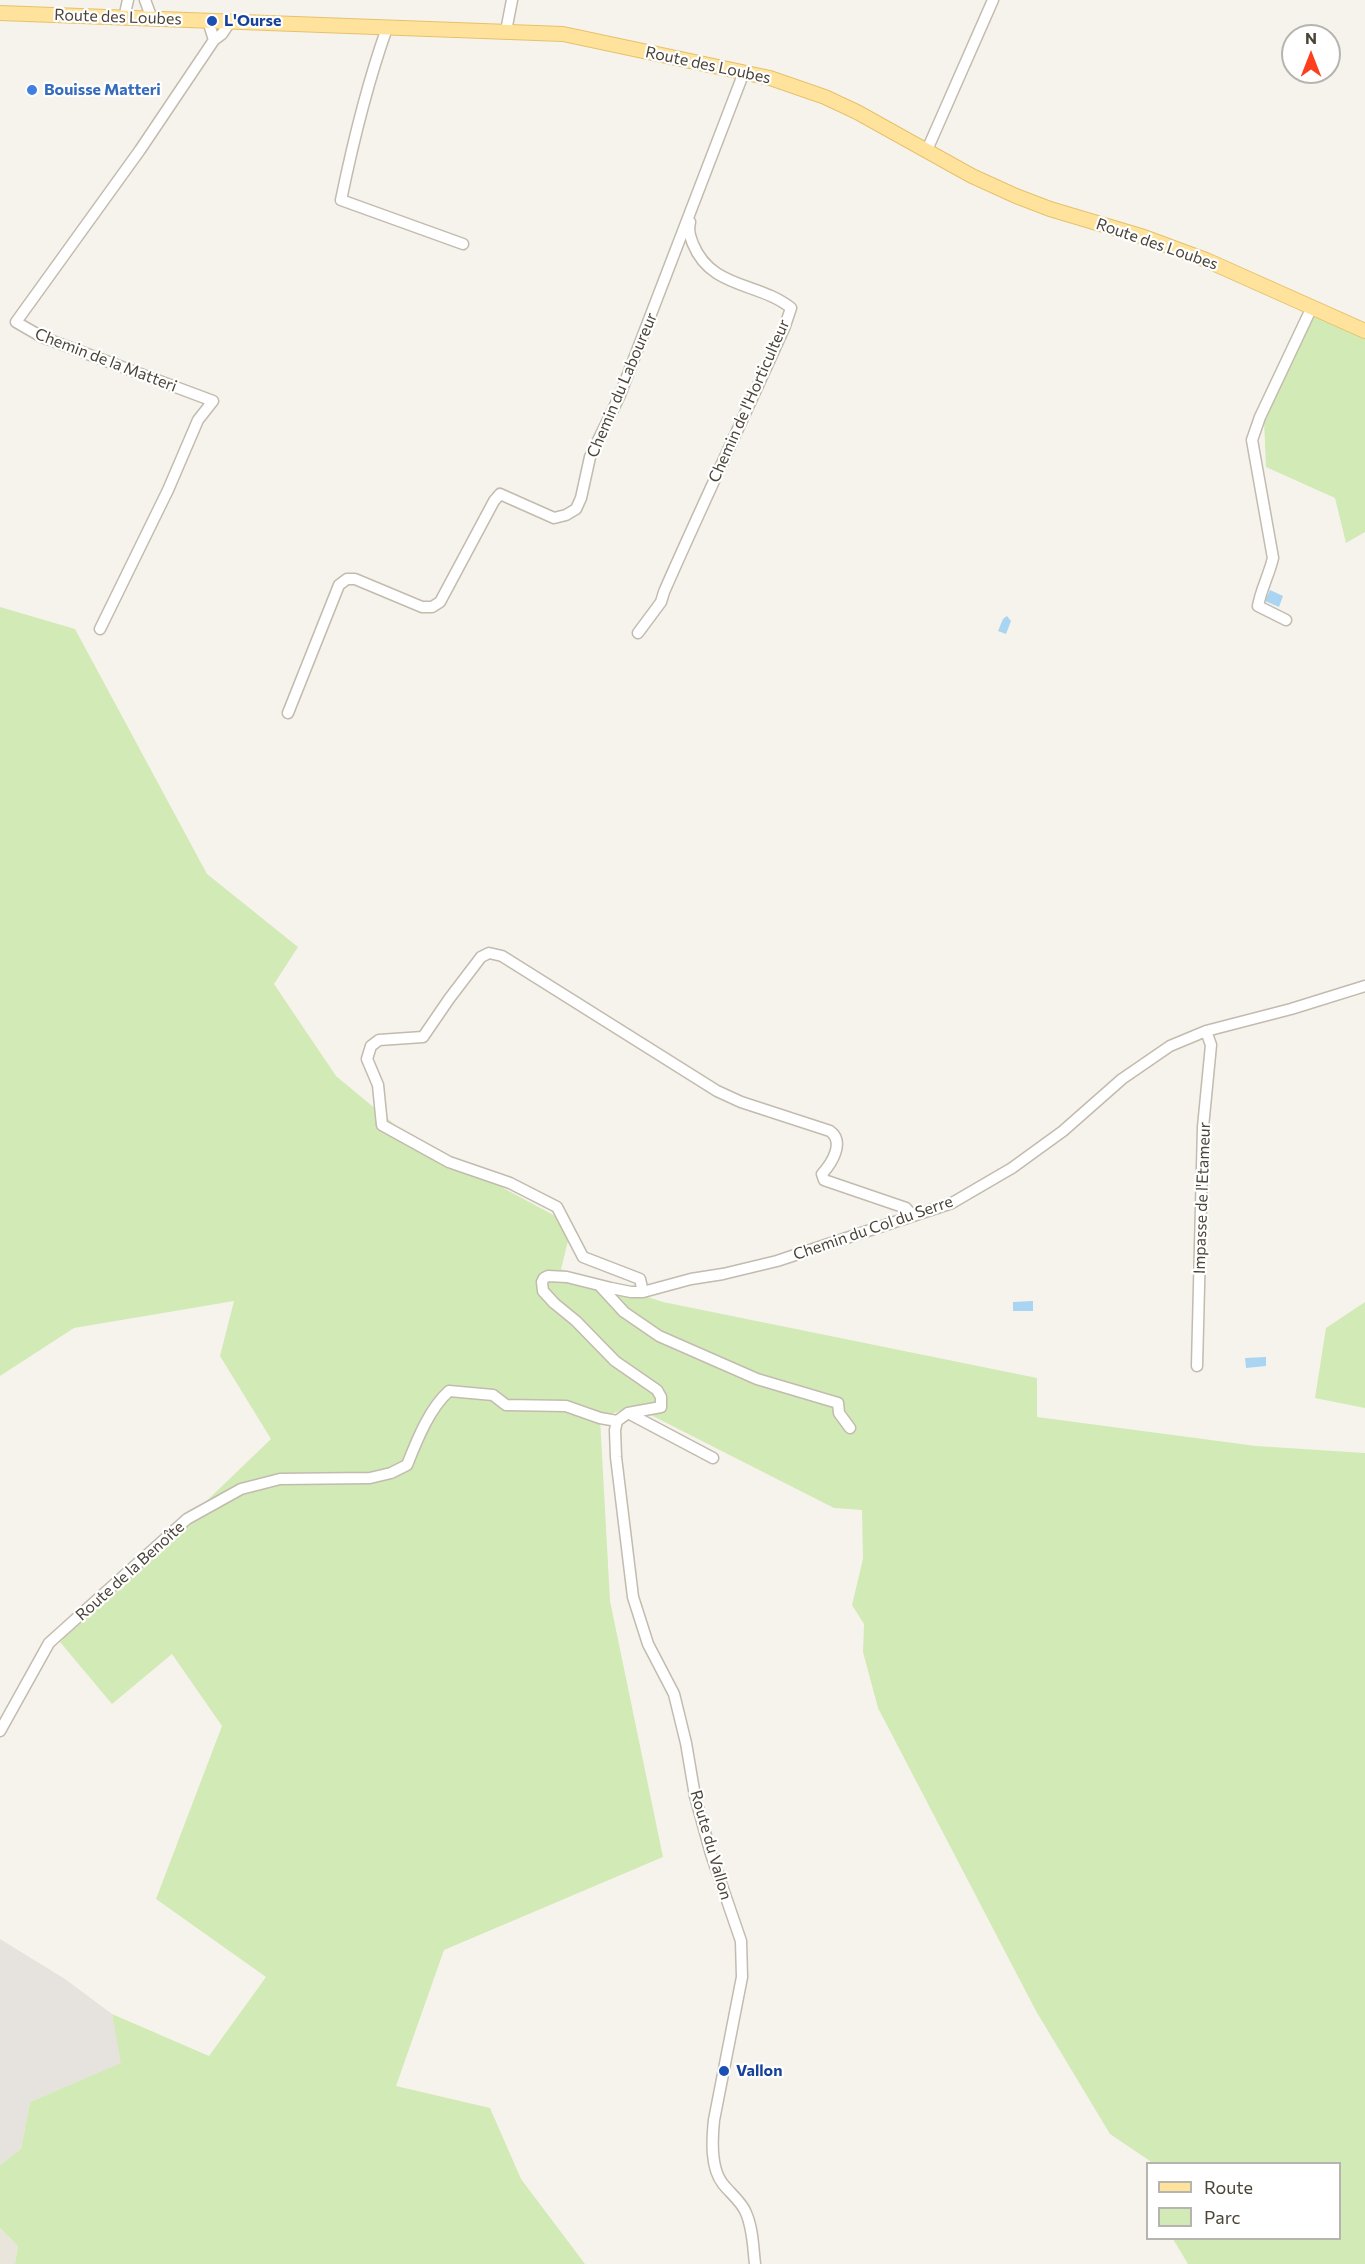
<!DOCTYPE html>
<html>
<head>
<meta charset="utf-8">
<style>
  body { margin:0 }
  #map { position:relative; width:1365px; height:2264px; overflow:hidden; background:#f6f3ec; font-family:Commissioner,sans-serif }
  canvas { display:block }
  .legend { position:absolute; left:1146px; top:2162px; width:195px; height:78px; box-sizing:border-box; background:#fff; border:2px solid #b7b4b0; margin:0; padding:8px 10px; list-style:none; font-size:18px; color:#4b4439 }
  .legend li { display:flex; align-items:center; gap:12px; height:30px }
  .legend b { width:30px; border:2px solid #b7b4b0 }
  .north { position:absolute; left:1281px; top:24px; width:60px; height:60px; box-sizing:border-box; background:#fff; border:2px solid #b7b4b0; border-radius:50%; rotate:0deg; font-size:16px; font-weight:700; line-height:24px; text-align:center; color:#4b4439 }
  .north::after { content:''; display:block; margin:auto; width:21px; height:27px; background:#fc3f1d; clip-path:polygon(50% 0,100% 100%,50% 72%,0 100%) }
</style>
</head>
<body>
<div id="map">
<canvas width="1365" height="2264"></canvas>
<ul class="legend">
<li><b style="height:8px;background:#ffe39c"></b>Route</li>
<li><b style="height:16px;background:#d2eab5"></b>Parc</li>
</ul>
<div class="north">N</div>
</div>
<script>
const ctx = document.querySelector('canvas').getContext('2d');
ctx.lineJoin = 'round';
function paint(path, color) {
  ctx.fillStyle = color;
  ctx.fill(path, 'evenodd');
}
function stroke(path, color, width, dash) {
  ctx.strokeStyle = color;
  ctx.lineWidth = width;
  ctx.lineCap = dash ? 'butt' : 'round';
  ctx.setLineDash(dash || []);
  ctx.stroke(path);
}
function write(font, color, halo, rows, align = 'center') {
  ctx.font = font + ' Commissioner,sans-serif';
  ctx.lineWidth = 4.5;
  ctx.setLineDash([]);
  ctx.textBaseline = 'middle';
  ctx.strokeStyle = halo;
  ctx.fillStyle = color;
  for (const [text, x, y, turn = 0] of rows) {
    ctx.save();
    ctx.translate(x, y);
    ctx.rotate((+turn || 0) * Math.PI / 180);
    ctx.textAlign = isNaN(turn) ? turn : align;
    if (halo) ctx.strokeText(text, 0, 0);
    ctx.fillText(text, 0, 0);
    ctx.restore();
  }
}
paint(new Path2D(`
  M0,2228L18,2246L15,2264H0Z`), '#eae5da');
paint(new Path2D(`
  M0,1939L65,1979L112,2014L122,2063L30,2102L21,2149L0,2165Z`), '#e6e2dd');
paint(new Path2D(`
  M1313,312L1365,337V532L1346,543L1335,498L1266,467L1264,420Z
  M0,607L75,629L207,874L298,947L274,984L336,1076L412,1139L572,1225L561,1269L663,1302L1037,1378V1417L1256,1446L1365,1453V2264H1188L1173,2239L1340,2238V2164L1151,2163L1150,2161L1110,2134L1036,2011L878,1708L863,1652L864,1624L852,1605L863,1559L862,1510L834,1508L633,1406L600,1418L610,1601L663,1857L444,1950L396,2086L490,2108L521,2179L585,2264H15L18,2246L0,2228V2165L21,2149L30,2102L121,2063L112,2014L209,2056L266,1977L156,1899L222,1726L172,1654L112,1704L60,1642L271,1439L220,1356L234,1301L74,1328L0,1376Z
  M1365,1302V1408L1315,1398L1326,1328Z`), '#d2eab5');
paint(new Path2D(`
  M1270,590L1283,596L1279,607L1265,601Z
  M1007,616L1011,621L1006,634L998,631L1003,619Z
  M1033,1301V1311H1013V1302Z
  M1266,1357V1366L1246,1368L1245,1358Z`), '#a9d4f2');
const minor = new Path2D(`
  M145,0L152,19
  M124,18L128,0
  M208,21L214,40L222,34L230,22
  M387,28C367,84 353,142 341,200L463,244
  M506,31L512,0
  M927,150L993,0
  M1286,620L1258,606C1261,589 1269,575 1273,558L1252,440L1260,417L1312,307
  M100,629L168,490L198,420L213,401L42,337L16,322L140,150L214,40
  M638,633L661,602L664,592C703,503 745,415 785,326L791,308C759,282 711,289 693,244C690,236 688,231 690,222
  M288,713L339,585L347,579H355L422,607H432L440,602L494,501L500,494L554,518L566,515L576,509L581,498L590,457L620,395L744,72
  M601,1287L624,1312L659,1336L757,1379L838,1403L839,1413L850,1428
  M643,1292L640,1279L583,1257L557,1207L510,1183L449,1162L382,1125L378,1085L367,1059L371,1046L379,1040L423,1037L449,999L481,957L489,953L502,956L717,1091L741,1102L830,1131C845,1142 832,1163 822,1174L824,1180L906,1208L913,1216
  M1197,1366L1203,1127L1211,1045L1206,1031
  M628,1413L713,1458
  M617,1421L628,1413L661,1407V1397L657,1390L615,1361L576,1321L554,1303L543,1291L542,1282L544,1278L548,1276L567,1277L611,1288L631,1292H643L691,1279L723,1274L777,1261L952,1203L1012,1168L1063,1131L1122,1079L1170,1046L1206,1031L1291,1009L1365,986
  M617,1421L615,1430L616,1457L633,1597L648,1644L674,1694L686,1743L695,1796L711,1854L741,1941L742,1977L714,2120C712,2139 710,2168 723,2184C730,2193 742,2202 746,2213C753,2229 753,2247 755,2264
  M0,1731L49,1643L187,1519L241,1489L280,1479L370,1478L391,1473L407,1465C417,1440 429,1409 449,1391L493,1395L506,1405L566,1406L600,1418L617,1421`);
const major = new Path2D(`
  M0,13L563,34L770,78L825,97L857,112L972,176L1016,196L1050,209L1144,237L1206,260L1365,331`);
stroke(minor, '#c2bbae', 13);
stroke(major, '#e6c16a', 16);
stroke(minor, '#fff', 10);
stroke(major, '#ffe39c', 14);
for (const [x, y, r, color] of [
  [212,21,6,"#1a4fb4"],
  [32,90,6,"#3f7fe0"],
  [724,2071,6,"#1a4fb4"]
]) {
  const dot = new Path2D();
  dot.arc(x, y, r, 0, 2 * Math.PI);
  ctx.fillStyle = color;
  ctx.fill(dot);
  stroke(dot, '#fff', 2);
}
write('16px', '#4b4439', '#fff', [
  ["Route des Loubes",118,17,2],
  ["Route des Loubes",708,65,12],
  ["Route des Loubes",1157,244,19],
  ["Chemin de la Matteri",106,360,21],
  ["Chemin du Laboureur",622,385,-67],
  ["Chemin de l'Horticulteur",749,401,-66],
  ["Impasse de l'Etameur",1202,1198,-88],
  ["Chemin du Col du Serre",873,1228,-19],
  ["Route de la Benoîte",130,1571,-42],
  ["Route du Vallon",711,1845,74]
]);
write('bold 16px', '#164399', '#fff', [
  ["L'Ourse",224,21],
  ["Vallon",736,2071]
], 'left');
write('bold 16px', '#366cbe', '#fff', [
  ["Bouisse Matteri",44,90]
], 'left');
</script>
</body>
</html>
